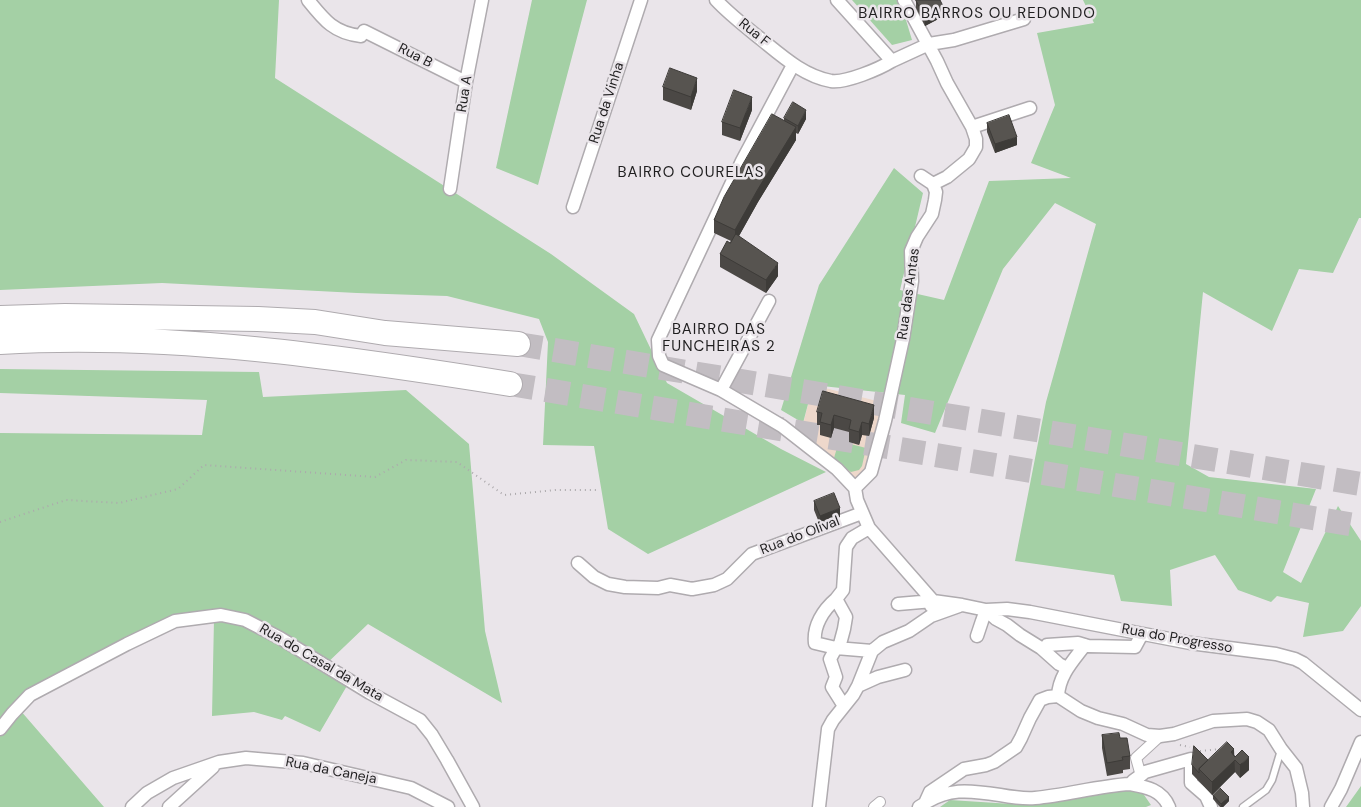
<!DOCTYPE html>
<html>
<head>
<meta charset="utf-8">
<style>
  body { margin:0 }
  canvas { display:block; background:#eae5ea }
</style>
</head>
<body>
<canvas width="1361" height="807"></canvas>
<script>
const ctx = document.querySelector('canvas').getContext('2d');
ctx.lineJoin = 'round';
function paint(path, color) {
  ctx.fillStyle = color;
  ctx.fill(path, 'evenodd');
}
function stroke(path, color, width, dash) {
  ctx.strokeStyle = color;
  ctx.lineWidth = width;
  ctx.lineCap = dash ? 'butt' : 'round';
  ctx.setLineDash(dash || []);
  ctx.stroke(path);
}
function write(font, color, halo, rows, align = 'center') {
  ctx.font = font + ' "DM Sans",sans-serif';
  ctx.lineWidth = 5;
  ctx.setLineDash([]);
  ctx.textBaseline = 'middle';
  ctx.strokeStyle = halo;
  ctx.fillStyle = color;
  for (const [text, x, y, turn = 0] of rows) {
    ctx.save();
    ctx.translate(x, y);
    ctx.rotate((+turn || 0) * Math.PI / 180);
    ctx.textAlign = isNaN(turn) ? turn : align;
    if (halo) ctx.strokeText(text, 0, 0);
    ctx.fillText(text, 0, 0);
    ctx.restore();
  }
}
paint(new Path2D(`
  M813,385L881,402L883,404L867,470L858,477L853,478L800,436Z`), '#eed8cb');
paint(new Path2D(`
  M0,0H279L275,78L551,254L634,314L667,383L781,449L826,472L648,554L608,529L594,446L543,445L548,342L539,319L447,296L357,293L162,283L0,290V201L103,214L0,201Z
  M532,0H587L538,185L496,168Z
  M852,0H900L912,40L892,45Z
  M1083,0H1361V218H1359L1333,273L1299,269L1272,331L1203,292L1186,464L1209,477L1316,489L1283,572L1301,583L1338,506L1361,541V606L1343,631L1303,637L1309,603L1277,596L1271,602L1238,590L1215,555L1170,570L1172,606L1121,601L1114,575L1015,561L1046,402L1096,224L1055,203L1003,269L935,433L901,423L905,395L813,385L803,423L781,410L819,285L894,168L923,193L900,290L944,300L989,181L1071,178L1031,163L1055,105L1037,33L1094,23Z
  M0,369L259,372L263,397L406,390L469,444L485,631L502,703L368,624L322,668L348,684L320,732L285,716L282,720L254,712L212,716L214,619L169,628L138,644L96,668L44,691L20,710L104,807H0V433L202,435L207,400L0,393Z
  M839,441L866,448L862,466L859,470L851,472L837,463L834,458Z
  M1361,786V807H1346Z
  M1128,790L1142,792L1151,805L1146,807H940L950,800L1027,805Z`), '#a4d0a5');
stroke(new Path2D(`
  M518,344L1361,484
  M510,384L1361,526`), '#c2bdc2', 24, [24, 12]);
const service = new Path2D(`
  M1243,807L1266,790L1272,780L1281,750`);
const pedestrian = new Path2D(`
  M1141,776L1136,758L1160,736
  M874,807L880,802`);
const minor = new Path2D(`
  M308,0C324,20 334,33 361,36L364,31L466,82
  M716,0C730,15 746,27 762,40C783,57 804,76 831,81C846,83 879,69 892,61
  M837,0L892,61L929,44L954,40L1024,19
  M904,0L937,61L947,83L972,127L976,139V147L969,159L947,177L933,184
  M793,65L742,161L658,340L659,356L663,365L721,390L782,426L837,469L855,488
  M972,127L1030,108
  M450,189L466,82L482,0
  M573,207L641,0
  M721,390L769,301
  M855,488L871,472L885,421L903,339L912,281L911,251L917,237L932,214L935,200L936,192L933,184L921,176
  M855,488L857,500L869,528L933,601L931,606
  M578,563L594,577L608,584L625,587L658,588L670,585L692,589L714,585L727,579L752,554L862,513
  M836,599C823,610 813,626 815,643L836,648L872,651
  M898,604L933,601L962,605L986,610L1007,609L1030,612L1190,643L1276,654L1295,659L1303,663L1361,710
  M986,610L996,619L1007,625L1020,635L1041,648L1059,664L1067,668
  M977,636L982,621L986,610
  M1085,645C1073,661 1059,675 1058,696L1081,711L1098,718L1123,724L1147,735L1160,736L1174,734L1213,721L1247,719L1257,722L1269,730L1281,749L1296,768L1302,793L1303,807
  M1044,650L1047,645L1078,643L1088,646L1135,647L1142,634
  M858,686L878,677L905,670
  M844,706L832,687L836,677L830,659L836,648L840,644L844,629L846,617L836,599L843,590L846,547L852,538L869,528
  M0,729L12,714L30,695L127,644L175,621L221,615L245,620L280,638L370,693L420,720L432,735L447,760L473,807
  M1130,784C1147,787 1162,790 1169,807
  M925,803L930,792L964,769L986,765L994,762L1016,747L1021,738L1030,718L1040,700L1048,697L1058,696
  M132,807L147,793L173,778L219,762L246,758L303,763L411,788L448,807
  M169,807L213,767
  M819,807L828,729L833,720L853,695L858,686L872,651L883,642L909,631L931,616L959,606
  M919,807C947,787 969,790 1000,795C1011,797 1023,799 1035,798C1067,795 1098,786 1130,784C1135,778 1140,777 1145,772L1191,759V783L1206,796L1211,807
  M1331,807L1341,789L1361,742`);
const motorway = new Path2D(`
  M0,318L65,316L258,319L315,322L385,333L518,344
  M0,342C171,332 342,357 510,384`);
stroke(service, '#afabaf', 9);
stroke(pedestrian, '#afabaf', 12);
stroke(minor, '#afabaf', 15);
stroke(motorway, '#afabaf', 26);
stroke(new Path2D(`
  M0,522L66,500L119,503L178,489L204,465L375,477L406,460L457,462L504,495L556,490H597
  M1180,745L1190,747
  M1200,751L1220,749`), '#aca9ac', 2, [1, 4]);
stroke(service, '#fff', 6);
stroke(pedestrian, '#fff', 10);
stroke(minor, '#fff', 12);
stroke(motorway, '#fff', 24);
paint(new Path2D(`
  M916,0H940L944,16L925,26L916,8Z
  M663,87L697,91L691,110L663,100Z
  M752,110L740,141L722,135V122Z
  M784,118L806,119L798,134L796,133V140L758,202L739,236L778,276L766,293L720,267V254L731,241L714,233V220L784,120Z
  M987,123L1017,145L995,153L987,132Z
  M817,412L874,418L869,436L862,435L859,445L849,442V432L834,428L831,438L820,435V425H817Z
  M814,501L840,517L820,525L814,510Z
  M1102,735L1120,738L1130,756V769L1123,770V773L1107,776L1102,748Z
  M1234,755L1249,770L1240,778L1235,772L1212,795L1192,774V765L1208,760Z
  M1213,795L1229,801L1223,807H1220L1213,799Z`), '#4b4845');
paint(new Path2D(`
  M944,8V16L925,26V17Z
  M697,78V91L691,110V97Z
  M752,97V110L740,141V128Z
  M806,110V119L798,134V126Z
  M796,127V140L758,202L735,243V230L758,189Z
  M1017,137V145L995,153V144Z
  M778,263V276L766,293V280Z
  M874,405V418L869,436V424Z
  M834,415V428L831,438V425Z
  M862,422V435L859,445V432Z
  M840,508V517L820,525V516Z
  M1234,749L1235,772L1212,795V782L1231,752Z
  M1249,757V770L1240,778V765Z
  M1229,797V801L1223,807H1221V804Z`), '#3d3b38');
const building = new Path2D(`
  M916,0H940L944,8L925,17Z
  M670,68L697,78L691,97L663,87Z
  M734,90L752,97L740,128L722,122Z
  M793,102L806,110L798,126L784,118Z
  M772,114L796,127L758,189L735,230L714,220L724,197Z
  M1009,115L1017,137L995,144L987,123Z
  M736,234L778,263L766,280L720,254L727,241L730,243Z
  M823,391L874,405L869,424L862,422L859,432L849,429L851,420L834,415L831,425L820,422L822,413L817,412Z
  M834,493L840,508L820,516L814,501Z
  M1119,733L1120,738H1127L1130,756L1122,757L1123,760L1107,763L1102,735Z
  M1227,742L1234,749L1231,752L1235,757L1242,750L1249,757L1240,765L1235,760L1212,782L1199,769Z
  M1194,746L1208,760L1199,769V773L1192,765Z
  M1220,788L1229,797L1221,804L1213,795Z`);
paint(building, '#575450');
stroke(building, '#3d3b38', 1);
write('14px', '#201f20', '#eae5ea', [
  ["Rua F",754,33,39],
  ["Rua B",415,56,27],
  ["Rua A",465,94,-81],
  ["Rua da Vinha",607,103,-72],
  ["Rua das Antas",909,294,-82],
  ["Rua do Olival",800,536,-21],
  ["Rua do Progresso",1177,639,10],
  ["Rua do Casal da Mata",321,663,30],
  ["Rua da Caneja",331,771,11]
]);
ctx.letterSpacing = '1px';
write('15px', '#201f20', '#eae5ea', [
  ["BAIRRO BARROS OU REDONDO",977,14],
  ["BAIRRO COURELAS",691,173],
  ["BAIRRO DAS",719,330],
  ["FUNCHEIRAS 2",719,347]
]);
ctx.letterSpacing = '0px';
</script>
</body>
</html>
